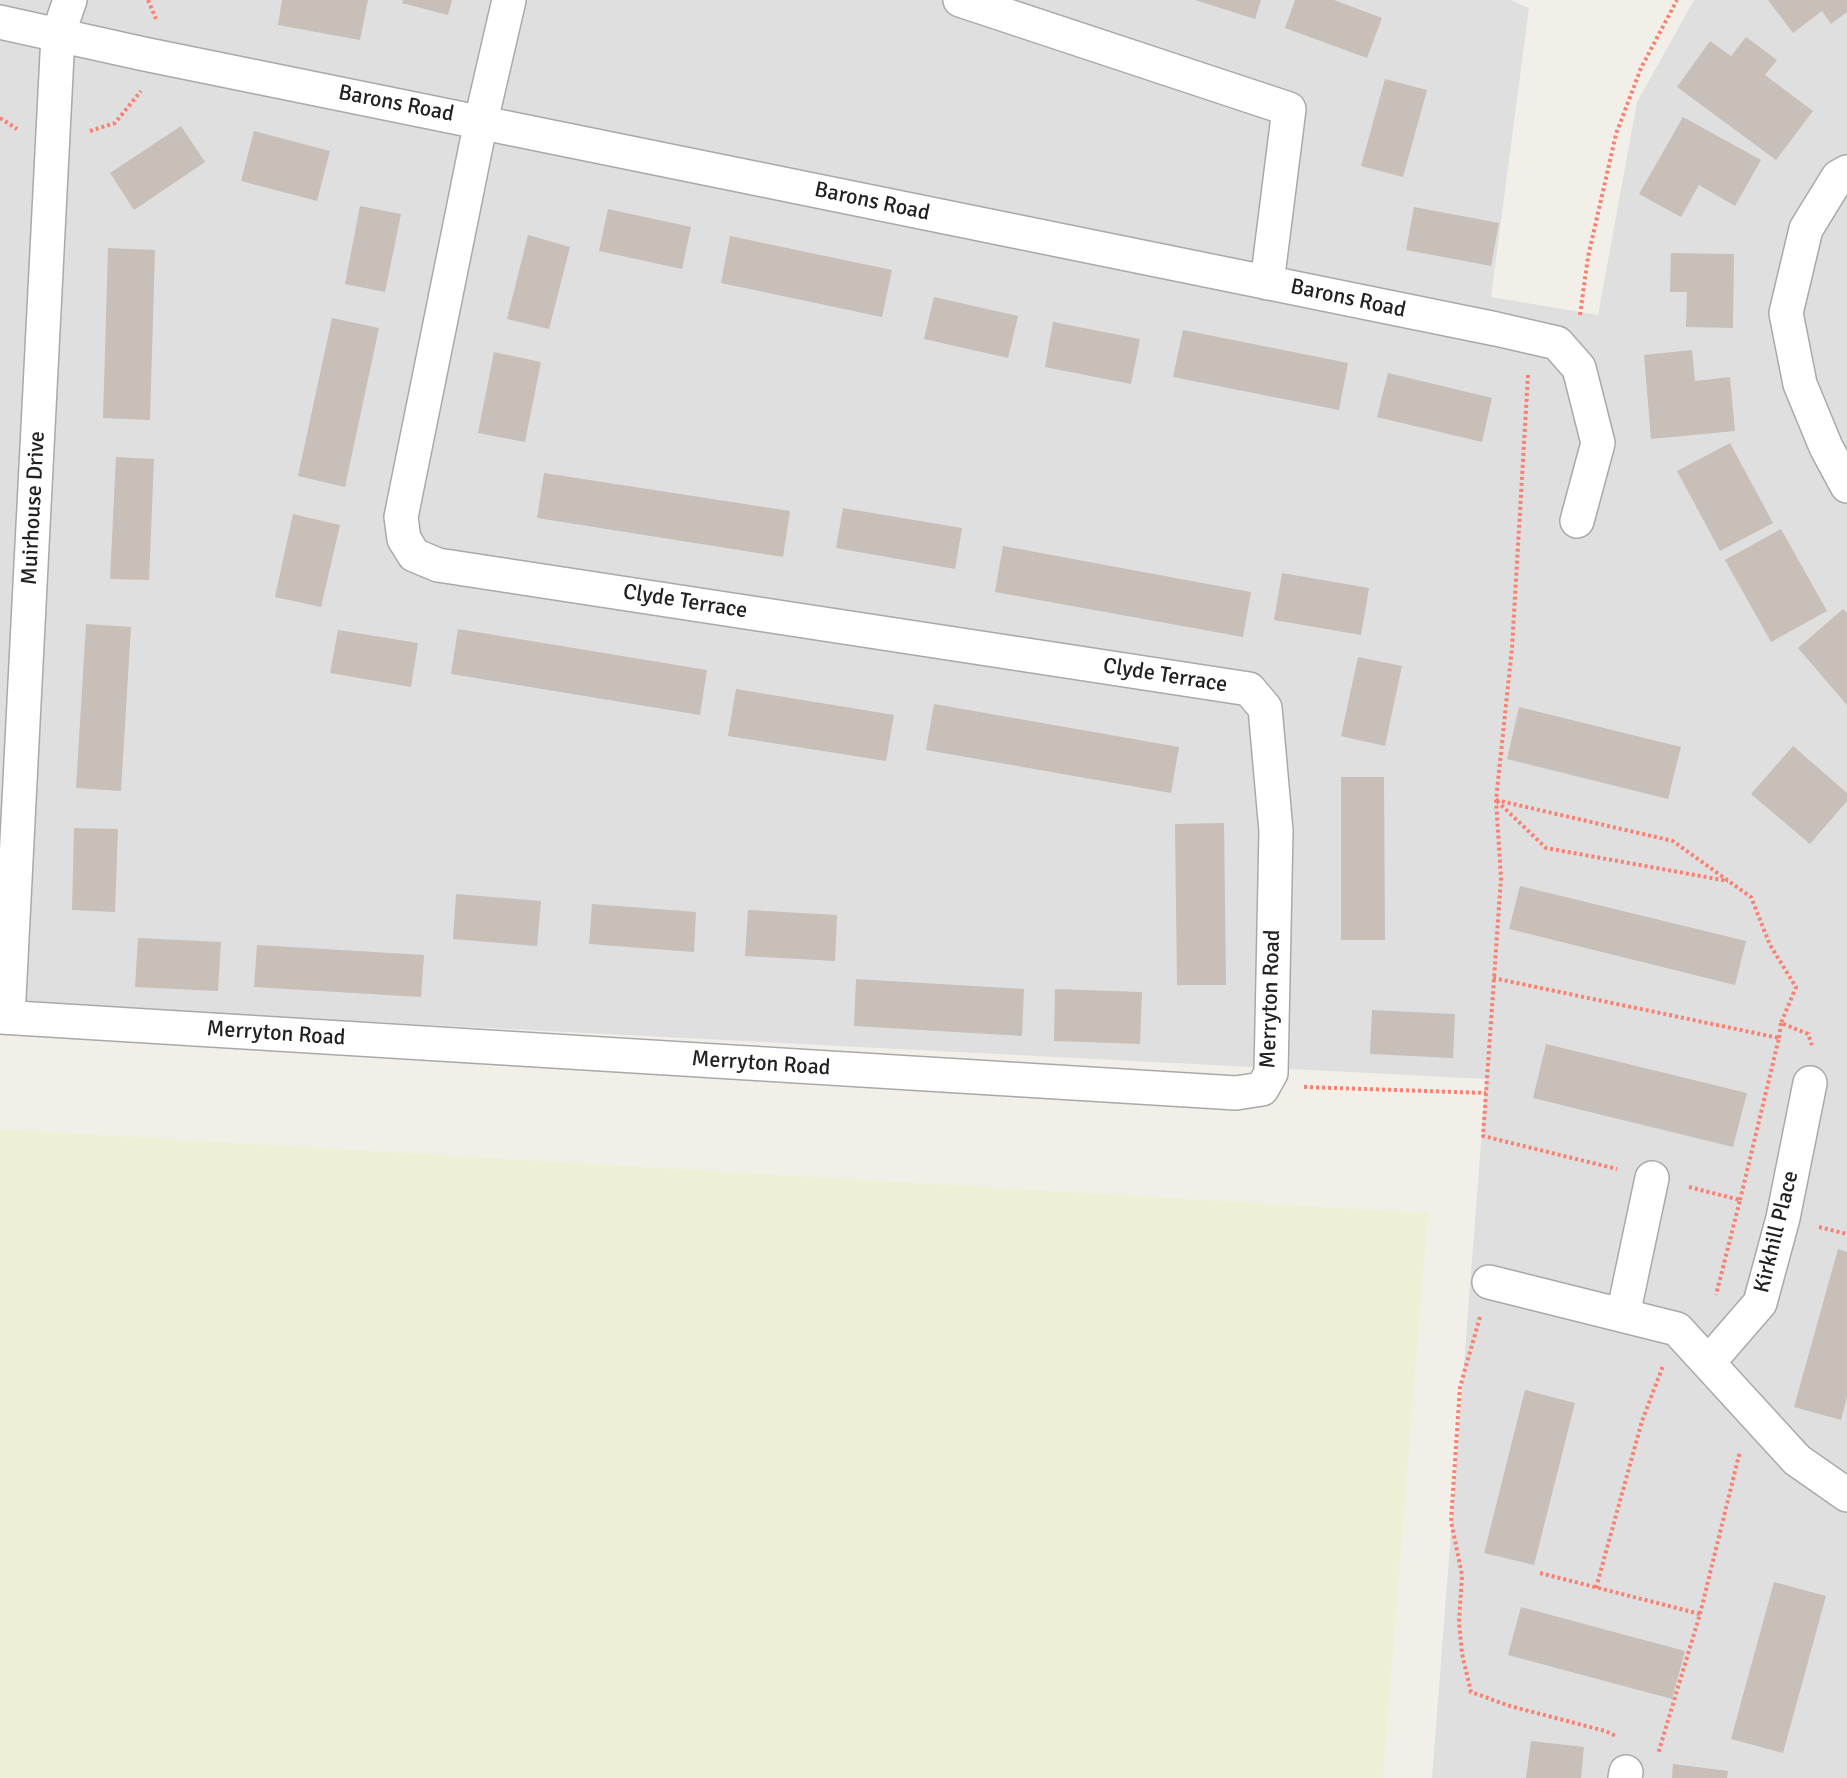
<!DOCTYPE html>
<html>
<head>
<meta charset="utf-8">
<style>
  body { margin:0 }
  canvas { display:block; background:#f2efe9 }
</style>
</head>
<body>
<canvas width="1847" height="1778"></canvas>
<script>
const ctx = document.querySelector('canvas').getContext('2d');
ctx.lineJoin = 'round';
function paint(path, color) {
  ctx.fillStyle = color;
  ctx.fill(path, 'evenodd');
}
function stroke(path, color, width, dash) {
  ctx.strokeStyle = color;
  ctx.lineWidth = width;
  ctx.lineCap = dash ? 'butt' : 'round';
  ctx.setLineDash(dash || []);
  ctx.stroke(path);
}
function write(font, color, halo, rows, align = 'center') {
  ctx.font = font + ' Signika,sans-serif';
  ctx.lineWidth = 4.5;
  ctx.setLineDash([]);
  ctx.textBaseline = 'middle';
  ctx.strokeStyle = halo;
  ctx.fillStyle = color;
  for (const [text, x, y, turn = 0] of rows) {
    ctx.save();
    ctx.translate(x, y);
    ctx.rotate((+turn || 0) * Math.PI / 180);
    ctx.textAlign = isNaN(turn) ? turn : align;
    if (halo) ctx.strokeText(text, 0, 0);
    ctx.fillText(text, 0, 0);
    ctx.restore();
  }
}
paint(new Path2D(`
  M0,0H1510L1529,8L1491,297L1598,315L1637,102L1694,0H1847V1778H1432L1486,1079L0,1003Z`), '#e0dfdf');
paint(new Path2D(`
  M0,1129L1428,1213L1383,1778H0Z`), '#eef0d5');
paint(new Path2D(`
  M282,0H368L360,40L278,25Z
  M403,0H452L448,15L402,3Z
  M1195,0H1261L1255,19Z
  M1295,0H1334L1382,18L1367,58L1285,28Z
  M1768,0H1847V12L1831,24L1822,11L1793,33Z
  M1746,37L1777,60L1765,75L1813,111L1776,160L1677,87L1710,41L1731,56Z
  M1385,79L1427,90L1403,177L1361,166Z
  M1683,117L1761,160L1735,206L1699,185L1681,217L1639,194Z
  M181,126L205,162L134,210L110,173Z
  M254,131L330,151L317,201L241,181Z
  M360,206L401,214L385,292L345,284Z
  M1414,207L1499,223L1491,266L1406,250Z
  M608,209L691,227L682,269L599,251Z
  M528,235L570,247L549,329L507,319Z
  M730,236L892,270L882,317L721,283Z
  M108,248L155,250L150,420L103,418Z
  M1671,253L1734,254L1733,328L1686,327L1687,292H1670Z
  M934,297L1018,316L1008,358L924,339Z
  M332,318L379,328L345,487L298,476Z
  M1053,322L1140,339L1131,384L1045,367Z
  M1183,330L1348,363L1339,410L1173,377Z
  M1692,350L1695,381L1730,377L1735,431L1651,439L1644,355Z
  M494,352L541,362L525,442L478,433Z
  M1388,373L1492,398L1482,442L1377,417Z
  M1730,443L1773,523L1720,551L1677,471Z
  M116,457L154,459L149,580L110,579Z
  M544,473L790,511L783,557L537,518Z
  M843,508L962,528L955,569L836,548Z
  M293,514L340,525L321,607L275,597Z
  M1781,529L1827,611L1771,642L1725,560Z
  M1003,546L1251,592L1243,637L995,592Z
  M1282,573L1369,588L1361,635L1274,620Z
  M1843,609L1847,613V705L1798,648Z
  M86,624L131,627L121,791L76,788Z
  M458,629L707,670L700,715L451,674Z
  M338,630L418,643L411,687L330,673Z
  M1358,657L1402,666L1385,746L1341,736Z
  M736,689L894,715L886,761L728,736Z
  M934,704L1179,747L1171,793L926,750Z
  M1519,707L1681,747L1668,799L1507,759Z
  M1793,746L1847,793V801L1810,844L1751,794Z
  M1341,777H1384L1385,940H1341Z
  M1224,823L1226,985H1177L1175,824Z
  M74,828L118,829L115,912L72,910Z
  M1520,886L1746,941L1735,985L1509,929Z
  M456,894L541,901L537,946L453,939Z
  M592,904L696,912L694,952L589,944Z
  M748,910L837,915L835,961L745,956Z
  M138,938L221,942L218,991L135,987Z
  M257,945L424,955L421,997L254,987Z
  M856,979L1024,989L1022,1036L854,1026Z
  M1055,989L1142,992L1140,1044L1054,1041Z
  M1372,1010L1455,1014L1453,1058L1370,1054Z
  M1546,1044L1747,1093L1733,1147L1533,1098Z
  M1838,1249L1847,1252V1397L1841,1420L1794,1407Z
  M1525,1390L1575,1403L1534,1565L1484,1553Z
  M1774,1582L1826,1596L1783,1753L1731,1739Z
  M1521,1607L1685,1651L1672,1699L1508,1655Z
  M1531,1741L1584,1747L1581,1778H1526Z
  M1673,1764L1728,1771L1727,1778H1672Z`), '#c7bfb8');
const minor = new Path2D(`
  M960,0L1289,109L1267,283
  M0,22L144,54L1496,329L1557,343L1579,368L1598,443L1577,521
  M1847,172L1838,177L1806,229L1786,313L1800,384L1826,447L1847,486
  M0,1017L1236,1093L1262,1089L1271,1073L1276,831L1265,708L1249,689L438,565L414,555L404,539L401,517L481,121L509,0
  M8,1017L58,35L70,0
  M1489,1282L1677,1329L1797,1460L1847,1495
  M1623,1315L1652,1178
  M1708,1363L1760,1303L1783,1218L1810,1083
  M1625,1778L1626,1772`);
stroke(minor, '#a9a9a9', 36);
stroke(new Path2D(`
  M148,0L156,19
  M0,118L17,129
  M90,131L115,123L141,91
  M1580,315L1588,257L1616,134L1641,68L1677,0
  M1528,375L1512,648L1496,800L1501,878L1483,1136L1617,1169
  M1496,800L1673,841L1751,897L1770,945L1796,987L1781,1023L1808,1034L1812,1045
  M1497,801L1546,848L1728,881
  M1493,978L1779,1038L1740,1200
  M1779,1038L1781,1023
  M1304,1087L1486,1093
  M1689,1187L1740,1200L1716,1295
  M1819,1227L1847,1234
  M1480,1317L1460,1387L1451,1521L1462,1575L1459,1622L1462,1654L1471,1692L1510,1706L1605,1731L1616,1736
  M1540,1573L1700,1614L1658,1754
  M1596,1588L1642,1421L1663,1366
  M1700,1614L1740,1451`), '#fa8072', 4, [3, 3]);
stroke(minor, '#fff', 33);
write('22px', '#222', '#fff', [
  ["Barons Road",396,104,11],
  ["Barons Road",872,202,12],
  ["Barons Road",1348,299,12],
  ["Muirhouse Drive",34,508,-87],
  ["Clyde Terrace",685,602,9],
  ["Clyde Terrace",1165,676,9],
  ["Merryton Road",1271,999,-88],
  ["Merryton Road",276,1034,4],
  ["Merryton Road",761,1064,4],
  ["Kirkhill Place",1777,1232,-76]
]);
</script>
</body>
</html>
